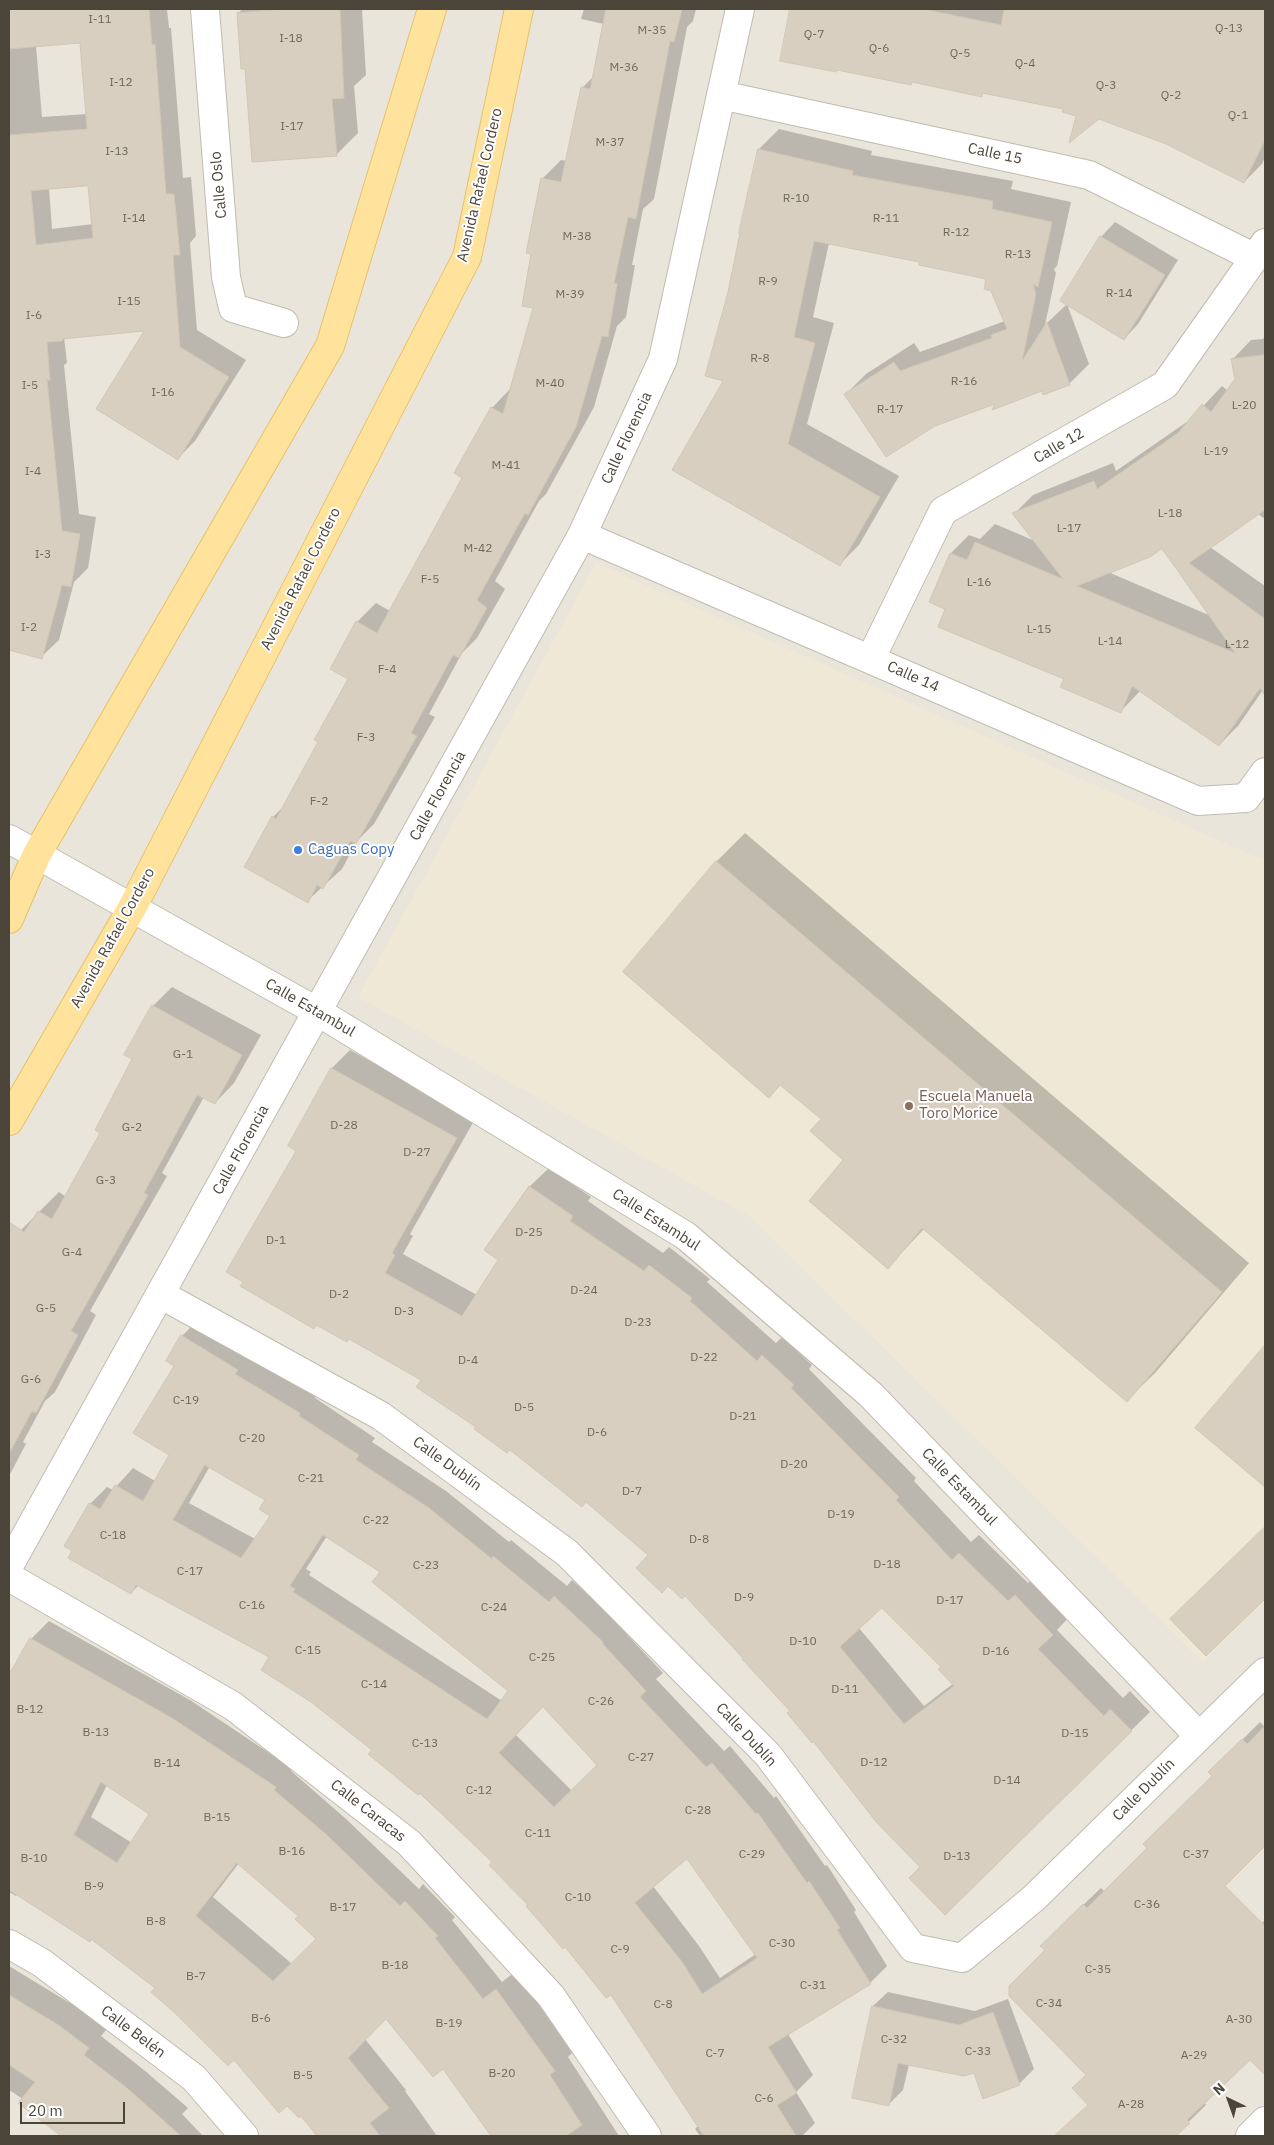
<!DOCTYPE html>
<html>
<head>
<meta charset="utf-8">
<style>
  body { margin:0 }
  #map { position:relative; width:1274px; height:2145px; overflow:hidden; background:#f6f3ec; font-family:"IBM Plex Sans",sans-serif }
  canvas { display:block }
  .frame { position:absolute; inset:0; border:10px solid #4b4439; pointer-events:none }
  .north { position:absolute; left:1204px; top:2075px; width:50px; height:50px; -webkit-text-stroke:4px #fff; paint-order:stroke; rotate:318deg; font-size:14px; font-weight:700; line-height:20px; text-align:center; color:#4b4439 }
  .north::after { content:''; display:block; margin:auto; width:18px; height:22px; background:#4b4439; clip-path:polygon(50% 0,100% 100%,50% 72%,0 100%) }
  .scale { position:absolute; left:20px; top:2102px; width:105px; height:22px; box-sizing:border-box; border:2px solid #4b4439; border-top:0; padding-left:6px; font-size:15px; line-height:18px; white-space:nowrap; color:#4b4439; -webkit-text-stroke:4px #fff; paint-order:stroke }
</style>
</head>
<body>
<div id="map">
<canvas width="1274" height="2145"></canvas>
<div class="frame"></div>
<div class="north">N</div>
<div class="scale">20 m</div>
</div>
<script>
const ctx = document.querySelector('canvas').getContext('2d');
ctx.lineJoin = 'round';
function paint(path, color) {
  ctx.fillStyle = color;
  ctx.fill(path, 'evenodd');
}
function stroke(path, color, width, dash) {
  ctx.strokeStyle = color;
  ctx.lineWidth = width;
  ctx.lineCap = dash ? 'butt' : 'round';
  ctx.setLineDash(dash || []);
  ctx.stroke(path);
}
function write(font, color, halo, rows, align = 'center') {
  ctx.font = font + ' "IBM Plex Sans",sans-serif';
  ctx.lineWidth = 4;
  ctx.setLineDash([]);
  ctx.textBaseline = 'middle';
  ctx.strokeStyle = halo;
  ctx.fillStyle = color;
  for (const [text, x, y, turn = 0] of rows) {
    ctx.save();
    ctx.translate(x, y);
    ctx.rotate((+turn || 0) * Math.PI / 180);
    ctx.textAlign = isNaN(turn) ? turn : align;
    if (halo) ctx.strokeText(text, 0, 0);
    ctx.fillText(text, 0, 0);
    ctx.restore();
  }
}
paint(new Path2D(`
  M9,9H1265V2136H9Z`), '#eae5da');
paint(new Path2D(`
  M596,563L1265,861V1601L1203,1662L749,1216L358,997Z`), '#efe8d6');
paint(new Path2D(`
  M9,9H167L169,28H171L183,178L191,177L196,236L190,243L197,330L246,360L195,441L178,458L147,329L64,337L67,363L64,365L79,514L96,517L88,568L74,582L59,640L41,657L9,649ZM81,41L87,114L42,117L36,46ZM89,185L93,224L52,229L49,188Z
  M243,9H362L366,75L354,86L358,133L336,155L246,67L238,13Z
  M584,9H696L693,21L687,27L654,199L643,209L632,265H635L626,317L617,326L594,407L546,494L539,501L495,581L505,589L477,638L462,653L429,714L435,717L374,824L357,841L342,869L307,901L273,817L286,804L320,742L350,679L357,622L376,603L390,611L464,478L492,408L510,389L535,307L532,253L528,252L543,178L561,160L567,161L582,88L593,77L604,24L581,19Z
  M791,9H1265V157L1262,164L1244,182L1166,143L1099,118L1077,115L1064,108L984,92L981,95L913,81L911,83L838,69L781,60Z
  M779,129L872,151L871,155L1013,181L1011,189L1071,202L1057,266L1054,269L1056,273L1045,325L1067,304L1101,237L1115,222L1178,260L1138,324L1124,339L1067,304L1089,364L1069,384L998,402L846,394L866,374L914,343L920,352L1005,321L987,278L921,261L829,243L813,317L834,323L807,424L899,476L859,545L839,565L725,380L729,292L759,149Z
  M1265,336V519L1258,514L1210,547L1265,586V687L1238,726L1219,745L1141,690L1121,711L947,608L951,553L969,535L980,539L995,524L1035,541L1014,514L1033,495L1113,463L1116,471L1191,419L1222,386L1228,391L1237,380L1233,359L1251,340L1263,339ZM1163,547L1211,616L1108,572Z
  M745,833L1249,1263L1155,1373L1127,1400L925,1228L888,1267L845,1159L822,1119L781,1084L769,1096L625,972L717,861Z
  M172,987L261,1035L234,1083L215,1103L204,1097L162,1173L167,1176L90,1311L96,1315L55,1392L45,1401L23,1442L26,1444L9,1476V1251L21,1230L59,1192L66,1197L101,1132L134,1059L153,1006Z
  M350,1050L475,1119L410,1234L413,1236L403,1254L477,1295L500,1259L486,1250L530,1186L549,1168L591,1197L588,1201L663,1253L669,1247L710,1279L707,1282L776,1343L782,1337L812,1365L809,1369L916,1478L914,1481L971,1542L979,1535L1028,1583L1034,1577L1071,1615L1057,1630L1123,1698L1130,1691L1150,1712L945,1913L922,1866L791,1711L649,1555L587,1501L477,1427L422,1379L349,1338L317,1324L314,1328L298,1150L332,1068ZM882,1606L943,1667L954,1683L924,1706L859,1628Z
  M199,1319L316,1396L315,1398L375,1438L372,1442L446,1491L509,1542L511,1540L567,1586L572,1580L619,1624L618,1625L663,1673L656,1679L724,1751L730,1746L774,1798L776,1796L825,1866L827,1865L856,1910L854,1912L887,1966L870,1983L788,2034L813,2075L796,2092L815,2123L802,2136H700L695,2129L699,2125L611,1993L566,1945L494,1862L271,1657L139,1585L131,1593L74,1550L90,1504L107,1487L113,1490L133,1468L155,1481L171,1454L176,1365L182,1336ZM210,1466L267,1500L271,1516L255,1539L189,1503ZM327,1536L381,1572L509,1691L502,1701L309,1575L311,1572L306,1569ZM543,1705L599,1765L572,1791L516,1735ZM687,1857L756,1954L720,1978L699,1946L653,1886Z
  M1265,1347V1485L1197,1428Z
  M1265,1528V1597L1206,1654L1198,1592Z
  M49,1621L190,1700L293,1769L291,1771L345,1818L419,1889L423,1884L455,1917L452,1920L502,1982L515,1972L573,2052L568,2057L619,2136H492L443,2068L386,2017L365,2039L406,2090L405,2091L437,2136H319L302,2114L234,2059L157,1988L92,1938L17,1894L16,1896L9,1892V1678L31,1639ZM107,1785L150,1813L132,1843L91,1817ZM239,1863L300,1916L318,1939L292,1964L213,1897Z
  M1260,1722L1265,1727V1844L1154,1955L1190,1992L1265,1920V2053L1255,2062L1251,2058L1204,2102L1206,2105L1174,2136H1056L1089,2105L1087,2074L1046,1950L1059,1928L1101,1888L1105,1892L1149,1848L1214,1776L1210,1772Z
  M9,1966L78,2008L106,2030L101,2036L144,2070L188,2108L182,2114L203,2136H63L20,2103L23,2099L9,2090Z
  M888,1992L975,2011L1008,1999L1034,2069L1019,2084L975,2071L909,2064L903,2090L888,2105L854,2097L873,2006Z`), '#0003');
const building = new Path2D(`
  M9,9H149L152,45L155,44L166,194H174L180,255H173L180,347L229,377L178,460L96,409L144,331L62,339V341L47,342L50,381L47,379L62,531L80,534L71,587L62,585L42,659L9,650V135L87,129L80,43L9,49ZM88,186L93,238L36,245L31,191Z
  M287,9H340L344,98L332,99L337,156L252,162L245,69H241L237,13Z
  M606,9H682L674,42L670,41L636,219L628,217L614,283L617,284L608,337L602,336L576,427L528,515L525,513L477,600L487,608L459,658L453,655L411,733L417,736L356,844L350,841L323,889L317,885L308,903L244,867L272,816L276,819L318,742L314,740L348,679L330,669L356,621L377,633L462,478L454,473L491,407L503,414L533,308L522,306L531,254L526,253L541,178L561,182L581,87L590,89Z
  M790,9H923L1001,25L1004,9H1265V140L1244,183L1166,144L1099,119L1069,143L1076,116L1062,112L1063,109L982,93V97L912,82L911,85L837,70L836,72L780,61Z
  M758,149L853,171L852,175L993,201L992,209L1052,222L1038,287L1033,284L1036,294L1022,361L1047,322L1070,385L1043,395L1042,391L992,410L995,404L935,426L886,457L844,394L894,362L900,371L992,338L991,335L1007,329L991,291L984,289L986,279L919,265V262L814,241L794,337L815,343L788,444L880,497L840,566L672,470L723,381L705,376L728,292L740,233H739Z
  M1100,236L1165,275L1124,340L1060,301Z
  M1265,355V510L1189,563L1265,619V696L1260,688L1219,746L1132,686L1121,713L1060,687L1064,679L938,627L945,609L929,602L950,553L967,560L975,542L1063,579L1012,513L1094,481L1097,489L1178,433L1202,404L1211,412L1235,379L1231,359ZM1162,549L1178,571L1235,653L1077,586L1150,557Z
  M716,861L1222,1292L1127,1402L922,1228L888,1269L809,1201L843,1160L810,1131L821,1119L780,1085L769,1098L623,972Z
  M152,1005L242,1055L215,1104L197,1095L144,1193L148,1195L71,1331L78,1335L36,1413L32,1411L9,1454V1222L24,1232L38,1211L52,1219L100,1133L95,1130L132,1059L124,1055Z
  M331,1068L457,1138L392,1253L395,1255L385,1273L462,1316L498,1260L484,1250L529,1186L573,1216L570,1221L644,1271L649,1265L692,1298L690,1301L757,1361L762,1355L794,1385L791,1388L899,1497L896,1500L952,1560L959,1553L1008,1601L1015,1595L1053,1635L1038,1649L1104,1716L1110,1709L1132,1731L945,1915L909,1878L920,1867L877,1823L813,1741L812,1743L787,1713L790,1711L742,1659L743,1658L685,1596L682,1599L668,1586L662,1593L636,1568L648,1555L586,1502L582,1507L510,1450L507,1453L474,1429L476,1427L416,1387L421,1380L349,1339L347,1342L316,1325L314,1329L240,1286L243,1282L226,1272L296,1151L288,1146ZM882,1608L941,1667L938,1669L954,1686L904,1724L840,1647Z
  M181,1335L238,1370L235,1374L300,1413L299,1416L359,1455L356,1460L429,1508L492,1559L493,1556L549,1602L554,1596L603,1642L602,1643L646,1691L640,1697L706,1767L712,1763L756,1814L758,1813L807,1883L809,1881L840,1928L837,1930L871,1984L768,2047L797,2093L777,2105L796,2136H704L611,1995L606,1998L565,1947L563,1949L526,1906L528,1905L489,1865L492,1862L420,1793L418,1795L368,1754L372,1750L311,1702L261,1670L269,1657L136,1585L131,1594L68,1558L72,1551L64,1546L89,1503L100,1509L115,1485L143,1501L169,1455L133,1433L174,1366L166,1361ZM205,1465L265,1500L259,1509L270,1516L241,1558L173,1520ZM323,1535L380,1572L372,1582L508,1691L487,1719L293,1592L295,1589L290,1586ZM543,1707L597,1765L554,1807L499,1753ZM687,1859L757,1958L702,1994L683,1963L635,1903Z
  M1265,1345V1487L1195,1428Z
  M1265,1527V1599L1206,1656L1170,1619Z
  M30,1638L172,1718L276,1787L274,1790L327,1835L400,1906L405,1901L438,1936L435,1938L483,1999L496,1989L555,2071L550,2075L582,2125L566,2136H491L443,2069L433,2077L386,2019L348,2058L389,2108L370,2123L380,2136H317L301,2116L299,2118L287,2106L279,2113L234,2060L228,2066L175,2013L151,1992L155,1988L91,1939L90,1942L9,1890V1675ZM101,1782L149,1814L117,1863L74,1835ZM237,1863L298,1916L295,1919L316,1939L273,1981L196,1916Z
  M1265,1726V1846L1225,1886L1265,1926V2075L1250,2060L1187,2120L1190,2123L1176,2136H1054L1088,2105L1072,2088L1086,2075L1009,1996V1986L1045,1950L1040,1946L1083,1904L1087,1908L1147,1848L1143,1844L1212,1776L1208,1772L1242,1739L1247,1744Z
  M9,1995L60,2026L89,2048L84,2055L127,2088L181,2136H61L18,2103L35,2082L9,2065Z
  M872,2006L959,2025L993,2012L1020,2085L983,2099L974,2073L964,2076L898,2063L889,2106L852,2098Z`);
paint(building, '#d8cfc1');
stroke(building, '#d3c7b4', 1);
const minor = new Path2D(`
  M205,9L226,277L233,308L284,323
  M721,95L1089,175L1255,258
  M582,535L1198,801L1246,798L1265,772
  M871,658L943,511L1165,385L1265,243
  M9,839L318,1012L686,1236L871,1395L1199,1736
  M160,1294L381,1416L567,1553L768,1755L913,1948L962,1958L1034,1898L1265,1672
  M9,1566L582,535L663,359L740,9
  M9,1577L233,1706L409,1843L551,1996L647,2136
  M9,1944L42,1963L194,2078L244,2136
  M1250,2136L1265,2121`);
const major = new Path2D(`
  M9,919L37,854L330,346L432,9
  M9,1121L132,908L467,257L519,9`);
stroke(minor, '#c2bbae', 30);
stroke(major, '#e6c16a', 30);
stroke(minor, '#fff', 28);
stroke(major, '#ffe39c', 28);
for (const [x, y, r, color] of [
  [298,850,5,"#3f7fe0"],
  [909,1106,5,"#8d6e63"]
]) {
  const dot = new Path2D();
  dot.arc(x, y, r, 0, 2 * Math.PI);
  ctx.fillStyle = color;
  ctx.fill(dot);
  stroke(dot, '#fff', 2);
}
write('12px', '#6e675b', null, [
  ["I-11",100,20],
  ["Q-13",1229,29],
  ["M-35",652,31],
  ["Q-7",814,35],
  ["I-18",291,39],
  ["Q-6",879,49],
  ["Q-5",960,54],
  ["Q-4",1025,64],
  ["M-36",624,68],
  ["I-12",121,83],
  ["Q-3",1106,86],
  ["Q-2",1171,96],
  ["Q-1",1238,116],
  ["I-17",292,127],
  ["M-37",610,143],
  ["I-13",117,152],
  ["R-10",796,199],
  ["I-14",134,219],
  ["R-11",886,219],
  ["R-12",956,233],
  ["M-38",577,237],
  ["R-13",1018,255],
  ["R-9",768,282],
  ["R-14",1119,294],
  ["M-39",570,295],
  ["I-15",129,302],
  ["I-6",34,316],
  ["R-8",760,359],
  ["R-16",964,382],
  ["M-40",550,384],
  ["I-5",30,386],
  ["I-16",163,393],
  ["L-20",1244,406],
  ["R-17",890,410],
  ["L-19",1216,452],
  ["M-41",506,466],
  ["I-4",33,472],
  ["L-18",1170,514],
  ["L-17",1069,529],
  ["M-42",478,549],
  ["I-3",43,555],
  ["F-5",430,580],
  ["L-16",979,583],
  ["I-2",29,628],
  ["L-15",1039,630],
  ["L-14",1110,642],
  ["L-12",1237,645],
  ["F-4",387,670],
  ["F-3",366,738],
  ["F-2",319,802],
  ["G-1",183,1055],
  ["D-28",344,1126],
  ["G-2",132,1128],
  ["D-27",417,1153],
  ["G-3",106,1181],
  ["D-25",529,1233],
  ["D-1",276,1241],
  ["G-4",72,1253],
  ["D-24",584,1291],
  ["D-2",339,1295],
  ["G-5",46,1309],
  ["D-3",404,1312],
  ["D-23",638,1323],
  ["D-22",704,1358],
  ["D-4",468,1361],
  ["G-6",31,1380],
  ["C-19",186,1401],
  ["D-5",524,1408],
  ["D-21",743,1417],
  ["D-6",597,1433],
  ["C-20",252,1439],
  ["D-20",794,1465],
  ["C-21",311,1479],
  ["D-7",632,1492],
  ["D-19",841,1515],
  ["C-22",376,1521],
  ["C-18",113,1536],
  ["D-8",699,1540],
  ["D-18",887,1565],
  ["C-23",426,1566],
  ["C-17",190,1572],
  ["D-9",744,1598],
  ["D-17",950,1601],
  ["C-16",252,1606],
  ["C-24",494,1608],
  ["D-10",803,1642],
  ["C-15",308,1651],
  ["D-16",996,1652],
  ["C-25",542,1658],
  ["C-14",374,1685],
  ["D-11",845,1690],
  ["C-26",601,1702],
  ["B-12",30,1710],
  ["B-13",96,1733],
  ["D-15",1075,1734],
  ["C-13",425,1744],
  ["C-27",641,1758],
  ["D-12",874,1763],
  ["B-14",167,1764],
  ["D-14",1007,1781],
  ["C-12",479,1791],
  ["C-28",698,1811],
  ["B-15",217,1818],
  ["C-11",538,1834],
  ["B-16",292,1852],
  ["C-29",752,1855],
  ["C-37",1196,1855],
  ["D-13",957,1857],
  ["B-10",34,1859],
  ["B-9",94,1887],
  ["C-10",578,1898],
  ["C-36",1147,1905],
  ["B-17",343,1908],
  ["B-8",156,1922],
  ["C-30",782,1944],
  ["C-9",620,1950],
  ["B-18",395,1966],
  ["C-35",1098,1970],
  ["B-7",196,1977],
  ["C-31",813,1986],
  ["C-34",1049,2004],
  ["C-8",663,2005],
  ["B-6",261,2019],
  ["A-30",1239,2020],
  ["B-19",449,2024],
  ["C-32",894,2040],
  ["C-33",978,2052],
  ["C-7",715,2054],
  ["A-29",1194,2056],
  ["B-20",502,2074],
  ["B-5",303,2076],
  ["C-6",764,2099],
  ["A-28",1131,2105]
]);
write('15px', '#4b4439', '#fff', [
  ["Calle 15",995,154,12],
  ["Calle Oslo",219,185,-95],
  ["Avenida Rafael Cordero",480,185,-77],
  ["Calle Florencia",627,438,-65],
  ["Calle 12",1059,446,-30],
  ["Avenida Rafael Cordero",301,579,-63],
  ["Calle 14",913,677,24],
  ["Calle Florencia",438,796,-61],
  ["Avenida Rafael Cordero",113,938,-61],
  ["Calle Estambul",310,1008,30],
  ["Calle Florencia",241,1150,-61],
  ["Calle Estambul",656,1220,33],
  ["Calle Dublín",447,1464,36],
  ["Calle Estambul",959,1487,46],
  ["Calle Dublín",746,1735,47],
  ["Calle Dublín",1144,1790,-45],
  ["Calle Caracas",368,1811,38],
  ["Calle Belén",133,2032,37]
]);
write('15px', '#366cbe', '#fff', [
  ["Caguas Copy",308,850]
], 'left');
write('15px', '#785e54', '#fff', [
  ["Escuela Manuela",919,1097],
  ["Toro Morice",919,1114]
], 'left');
</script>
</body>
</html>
